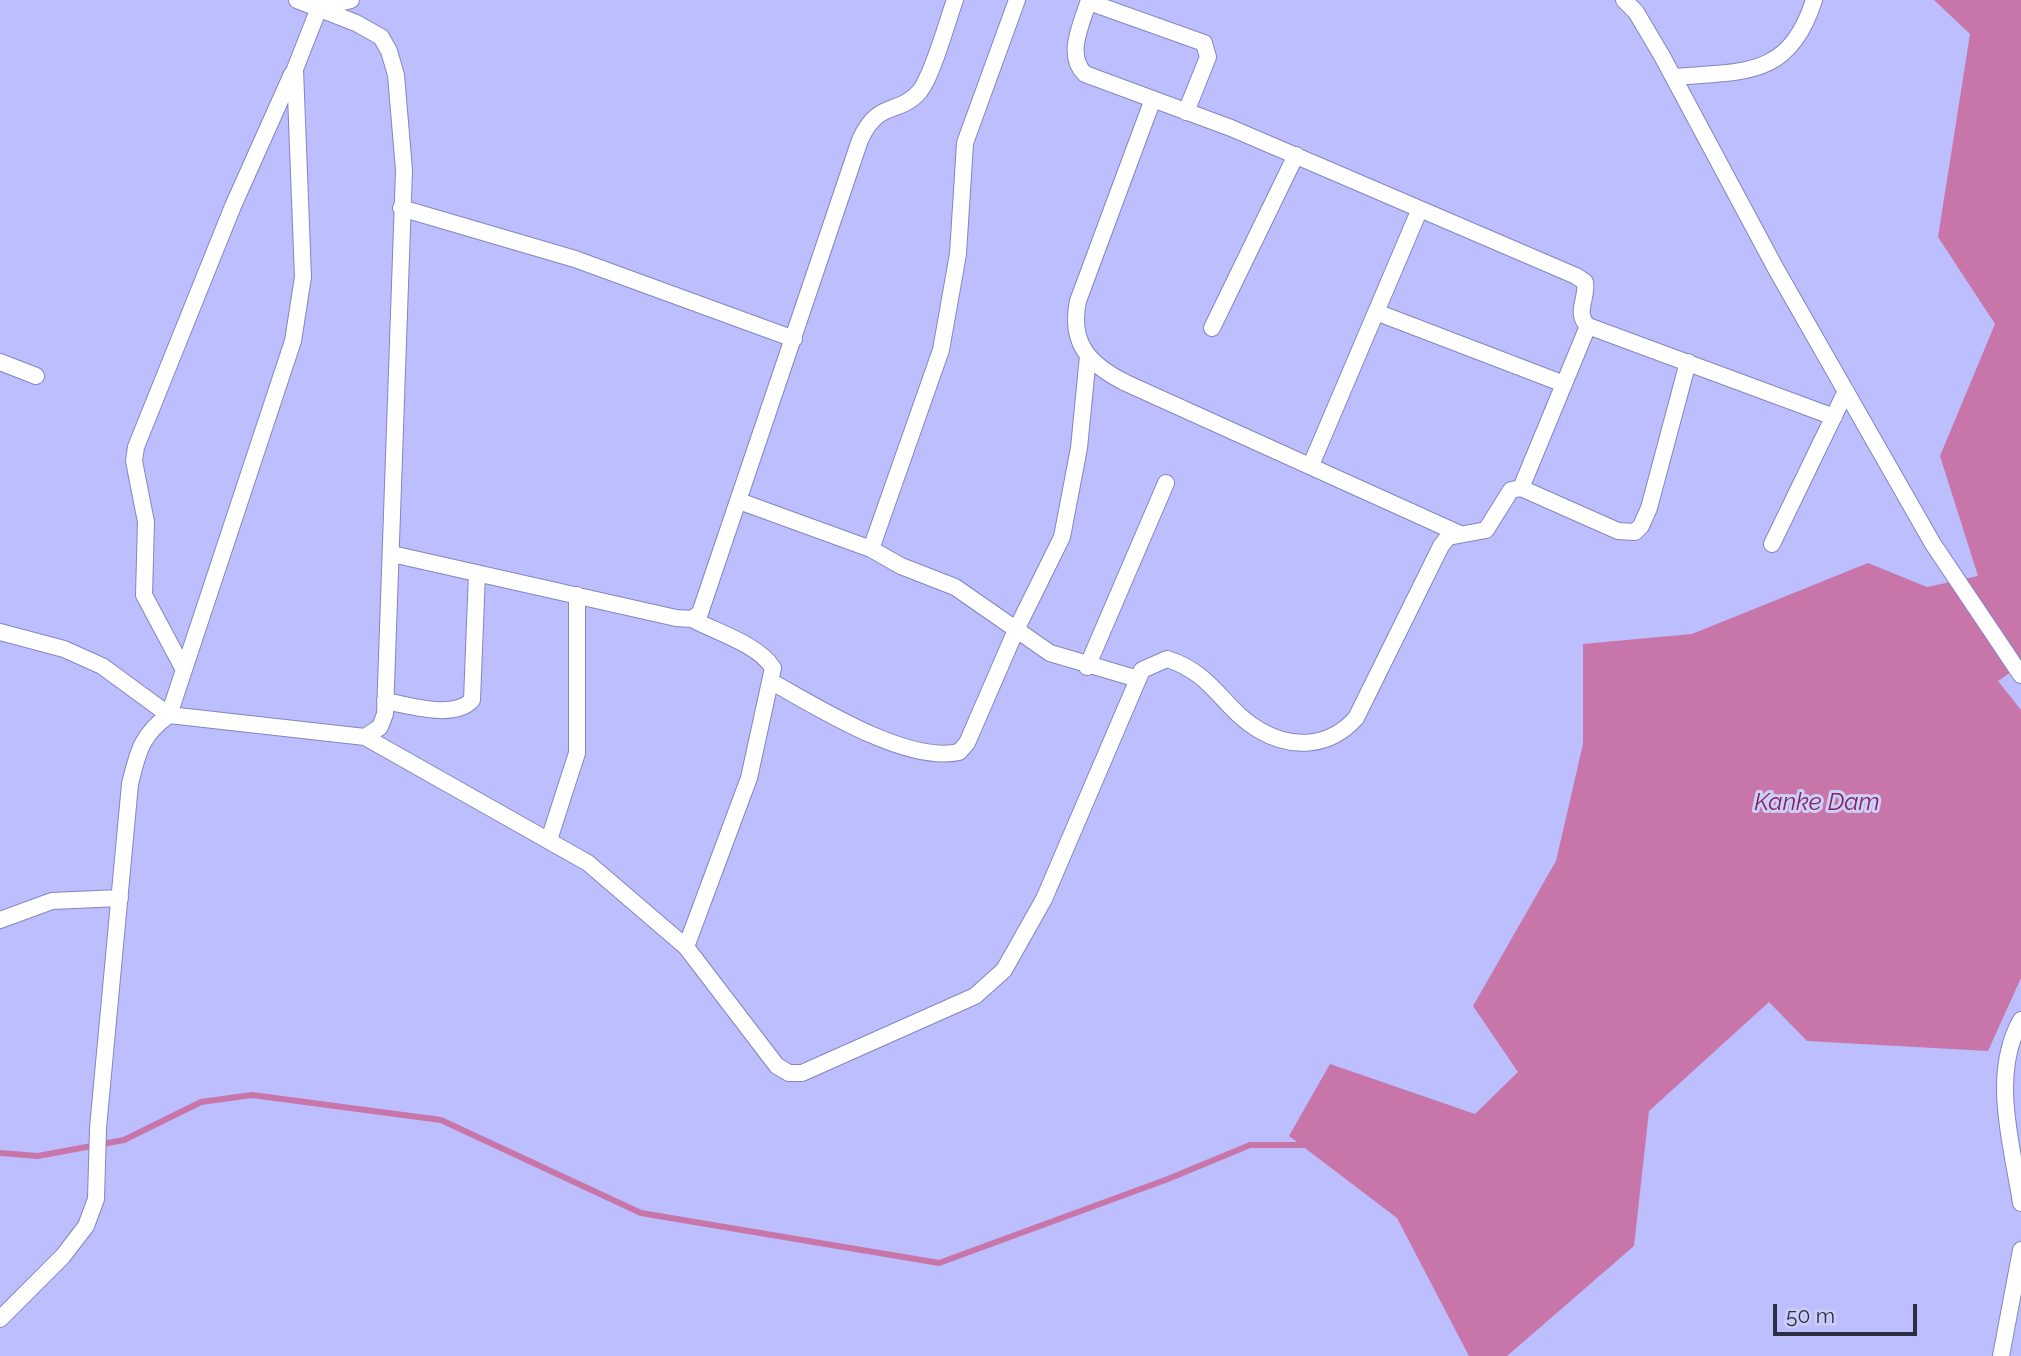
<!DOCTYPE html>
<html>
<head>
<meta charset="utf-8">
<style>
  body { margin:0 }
  #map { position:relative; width:2021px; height:1356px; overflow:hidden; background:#bcbefe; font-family:Raleway,sans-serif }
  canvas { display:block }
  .scale { position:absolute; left:1773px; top:1304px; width:144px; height:32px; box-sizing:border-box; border:4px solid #2d2d46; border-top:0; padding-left:9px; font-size:21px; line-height:24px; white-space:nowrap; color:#2d2d46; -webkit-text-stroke:5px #cccef5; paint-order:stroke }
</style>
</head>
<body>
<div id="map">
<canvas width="2021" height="1356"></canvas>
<div class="scale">50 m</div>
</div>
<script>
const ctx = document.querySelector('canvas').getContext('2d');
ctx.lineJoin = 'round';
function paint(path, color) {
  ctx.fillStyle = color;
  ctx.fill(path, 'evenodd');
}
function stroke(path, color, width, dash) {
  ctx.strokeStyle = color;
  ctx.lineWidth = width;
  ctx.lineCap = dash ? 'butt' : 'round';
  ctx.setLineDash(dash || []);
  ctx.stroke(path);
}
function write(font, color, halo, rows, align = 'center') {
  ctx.font = font + ' Raleway,sans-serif';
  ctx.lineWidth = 6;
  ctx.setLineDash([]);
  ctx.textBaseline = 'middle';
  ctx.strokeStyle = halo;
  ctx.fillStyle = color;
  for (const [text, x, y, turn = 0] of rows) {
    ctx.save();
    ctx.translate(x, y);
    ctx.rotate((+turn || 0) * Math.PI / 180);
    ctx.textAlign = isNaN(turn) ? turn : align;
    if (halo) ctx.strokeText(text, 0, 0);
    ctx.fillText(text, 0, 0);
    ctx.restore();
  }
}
paint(new Path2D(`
  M1934,0H2021V665L1998,681L2021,710V978L1988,1051L1807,1041L1769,1002L1649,1111L1634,1246L1507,1356H1469L1397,1218L1289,1136L1330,1064L1475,1114L1518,1072L1473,1006L1556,861L1583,744V644L1692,634L1868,563L1927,587L1978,576L1940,456L1995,324L1938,237L1970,34Z`), '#c875a9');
stroke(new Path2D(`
  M0,1153L38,1156L124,1140L201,1102L252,1095L441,1120L641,1213L939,1263L1168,1179L1250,1145H1307`), '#c875a9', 6);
const street = new Path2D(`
  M1089,0C1082,23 1065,55 1085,74L1231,128L1576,276L1585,282C1588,298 1574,313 1588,326L1834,417
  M1624,0L1636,12L1662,56L1776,269L1933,544L2021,675
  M1089,2L1204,43L1208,57L1186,112
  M1674,77C1743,71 1789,79 1814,0
  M1153,99L1078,301C1069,344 1090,365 1126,383L1460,534
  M401,208L575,259L794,339
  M1376,312L1564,384
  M1212,328L1296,155
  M0,362L36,376
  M1311,465L1419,211
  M1521,488L1588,326
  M739,501L871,549L901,566L955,587L1050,653L1138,679
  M1772,544L1846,391
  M871,549L941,350L958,254L965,143L1017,0
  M392,554L676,618L692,619L700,613L860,140C878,99 899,116 920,91C933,74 947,22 955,0
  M0,632L64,649L102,666L169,715L293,341L303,277L295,69L319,8L351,0
  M1087,667L1166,483
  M184,670L144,595L146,522L134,461L136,447L233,206L292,74
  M772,682C817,707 907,764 959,752L967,743L1016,630L1062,537L1079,448L1088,356
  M385,701C409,705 454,720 472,700L477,573
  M365,737L588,863L686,947L777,1066L789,1073H802L975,996L1004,970L1044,899L1142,670L1167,659C1213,673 1223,709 1259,730C1293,750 1330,747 1356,718L1441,546L1448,537L1486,530L1511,490L1521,488L1618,531L1635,532L1641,526L1649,508L1688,362
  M549,840L577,753V595
  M0,920L52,901L120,898
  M686,947L749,778L773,668C758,644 716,632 692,619
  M2021,1020C1990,1075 2012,1144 2021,1203
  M0,1319L63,1256L86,1226L96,1199L98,1128L130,784C138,752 141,735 169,715L365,737L380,727L385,714L404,170L396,75L389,51L381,37L356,23L297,0
  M2001,1356L2021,1250`);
stroke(street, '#8485c1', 18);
stroke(street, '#fff', 16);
write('italic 24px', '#831f65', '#cccef5', [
  ["Kanke Dam",1817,803]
]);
</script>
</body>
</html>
